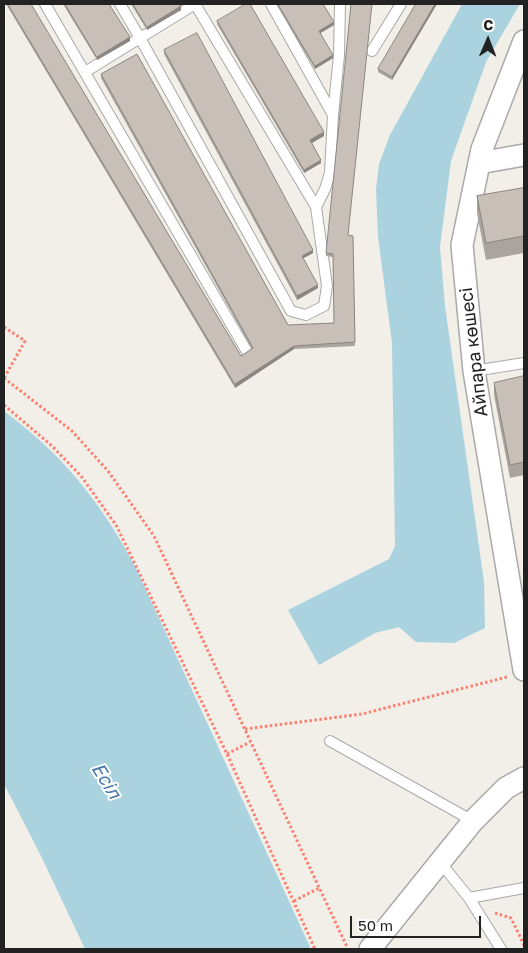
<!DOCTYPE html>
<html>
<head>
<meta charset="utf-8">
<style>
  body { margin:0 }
  #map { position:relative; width:528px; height:953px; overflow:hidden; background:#f2efe9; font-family:"Golos Text",sans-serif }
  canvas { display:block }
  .frame { position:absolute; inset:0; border:5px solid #222; pointer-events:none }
  .north { position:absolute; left:463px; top:15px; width:50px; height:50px; -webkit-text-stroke:4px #fff; paint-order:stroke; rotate:1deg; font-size:14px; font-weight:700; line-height:20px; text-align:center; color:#222 }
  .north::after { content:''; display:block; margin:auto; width:18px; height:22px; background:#222; clip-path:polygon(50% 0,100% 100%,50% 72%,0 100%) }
  .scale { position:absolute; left:350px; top:916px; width:131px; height:22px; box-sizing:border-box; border:2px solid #222; border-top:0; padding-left:6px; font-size:15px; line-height:18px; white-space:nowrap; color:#222; -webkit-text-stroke:4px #fff; paint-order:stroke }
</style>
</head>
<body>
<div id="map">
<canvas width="528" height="953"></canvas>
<div class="frame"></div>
<div class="north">С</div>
<div class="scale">50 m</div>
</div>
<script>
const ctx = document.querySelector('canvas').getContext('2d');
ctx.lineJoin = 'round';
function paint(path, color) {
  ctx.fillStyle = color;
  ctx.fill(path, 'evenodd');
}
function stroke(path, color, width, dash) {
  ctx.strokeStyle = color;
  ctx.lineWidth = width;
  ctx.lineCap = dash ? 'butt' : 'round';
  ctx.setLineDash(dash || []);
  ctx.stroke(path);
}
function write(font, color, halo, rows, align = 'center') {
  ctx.font = font + ' "Golos Text",sans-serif';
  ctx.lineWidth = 4;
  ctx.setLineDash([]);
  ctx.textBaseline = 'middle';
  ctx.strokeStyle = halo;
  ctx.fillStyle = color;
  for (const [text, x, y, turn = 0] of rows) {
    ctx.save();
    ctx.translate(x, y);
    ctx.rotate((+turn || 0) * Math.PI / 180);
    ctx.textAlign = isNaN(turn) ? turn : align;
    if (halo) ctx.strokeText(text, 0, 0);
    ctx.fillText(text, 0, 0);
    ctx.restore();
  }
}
paint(new Path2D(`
  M462,4H520L486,62L451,161L440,247L445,306L484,582L485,628L454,643L416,642L399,627L375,633L319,665L288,610L389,559L395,546L392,343L378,237L376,189L379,164L390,135Z
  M4,411C63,455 101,502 136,568L311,949H85L41,856L4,784Z`), '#aad3df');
const lane = new Path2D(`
  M45,4L246,350
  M271,4L333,115L330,173L325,189L316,207
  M372,51L401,4
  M85,72L195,4L316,207L327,286L324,306L306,315L291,311L140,38L120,4
  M333,115L339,55L340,4
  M474,371L524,363
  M330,741L473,821
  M440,862L469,898L501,949
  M469,898L524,888`);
const street = new Path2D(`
  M524,41L482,149L462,245L474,371L524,670
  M479,163L524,155
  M370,949L473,821L506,788L524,778`);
stroke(lane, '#a9a9a9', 12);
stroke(street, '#a9a9a9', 24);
stroke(new Path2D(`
  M4,327L25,341L4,378
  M4,378L72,431L108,471L154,536L348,949
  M4,405L52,446L81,476L116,525L227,754L315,949
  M245,729L362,714L507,677
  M227,754L250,742
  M294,901L319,888
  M495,913L511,918L524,945`), '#fa8072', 3, [2.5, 2.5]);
stroke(lane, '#fff', 10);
stroke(street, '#fff', 21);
paint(new Path2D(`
  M6,4H31L241,356L252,349L101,78V74L288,325L334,323L333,257L326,256V253L349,235L353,236L355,346L294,349L235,388Z
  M63,4H109L130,41L97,60Z
  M131,4H179L181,10L147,30Z
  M276,4H323L334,25L320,33L333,58L315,69Z
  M416,4H437L392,80L378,72V69Z
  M217,21L324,136L312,143L321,163L304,173L217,24Z
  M164,50L313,253L303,258L318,288L297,300L164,54Z
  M524,188V253L486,260L477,213V196Z
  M524,376V475L510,478L494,395V383Z`), '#aba49e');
paint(new Path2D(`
  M435,4H437L392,80V77Z
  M181,6V10L147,30V27Z
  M334,22V25L319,34V31Z
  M130,37V41L97,60V57Z
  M333,55V58L315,69V66Z
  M324,132V136L310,144V140Z
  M321,160V163L304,173V170Z
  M313,250V253L302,259V256Z
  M318,285V288L297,300V296Z
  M294,346V349L235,388V384Z`), '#8b8681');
const building = new Path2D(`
  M8,4H31L241,356L253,348L101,74L137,54L288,325L334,323L333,254L326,253L351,4H372L348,235L353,236L355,342L294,346L235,384Z
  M65,4H109L130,37L97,57Z
  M133,4H179L181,6L147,27Z
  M246,4H250L324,132L310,140L321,160L304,170L217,21Z
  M278,4H323L334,22L319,31L333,55L315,66Z
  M416,4H435L392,77L378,69Z
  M197,33L313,250L302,256L318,285L297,296L164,50Z
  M524,188V236L486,243L477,196Z
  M524,376V462L510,465L494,383Z`);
paint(building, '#c7bfb8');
stroke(building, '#8b8681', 1);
write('18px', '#222', '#fff', [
  ["Айпара көшесі",474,352,-97]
]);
write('italic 19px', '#4a7aab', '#fff', [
  ["Есіл",106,781,58]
]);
</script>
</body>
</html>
